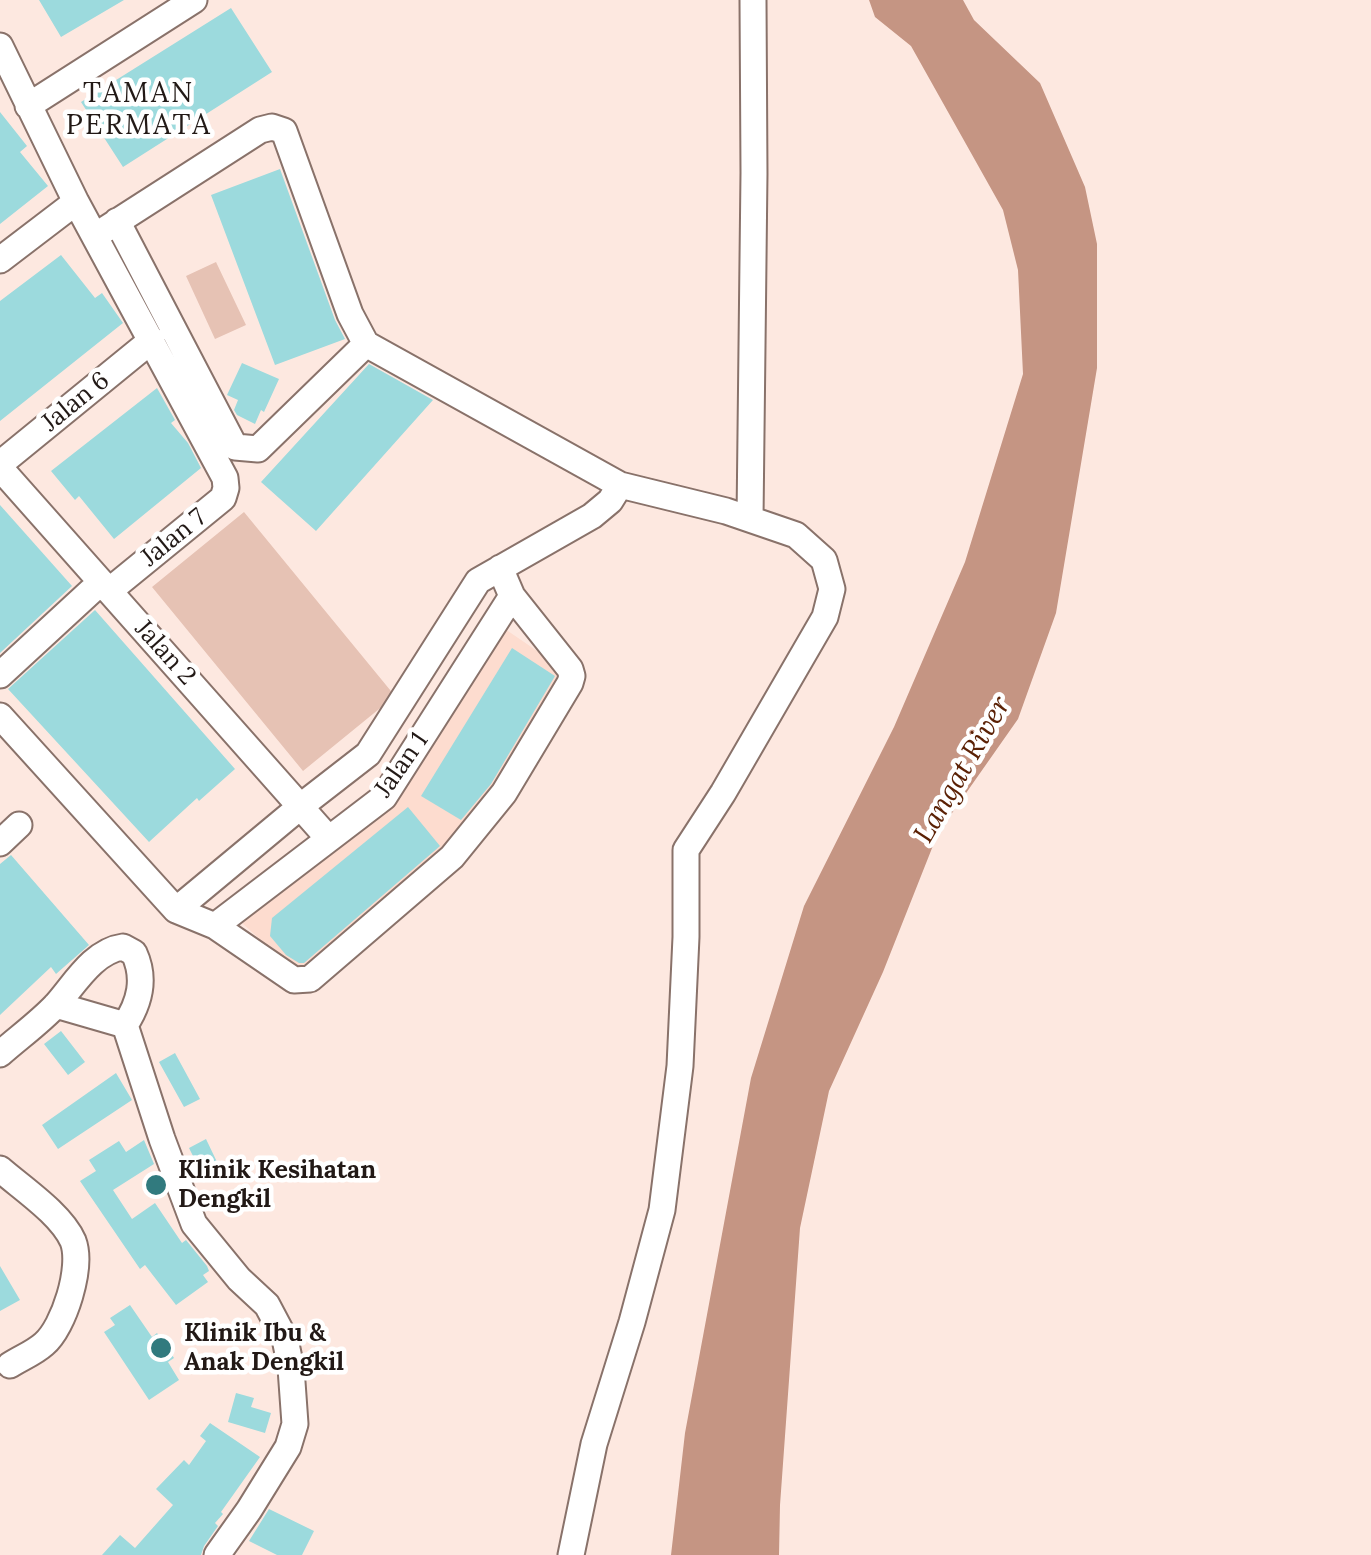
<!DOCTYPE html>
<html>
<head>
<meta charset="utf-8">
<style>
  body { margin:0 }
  canvas { display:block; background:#fde8e0 }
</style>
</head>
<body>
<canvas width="1371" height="1555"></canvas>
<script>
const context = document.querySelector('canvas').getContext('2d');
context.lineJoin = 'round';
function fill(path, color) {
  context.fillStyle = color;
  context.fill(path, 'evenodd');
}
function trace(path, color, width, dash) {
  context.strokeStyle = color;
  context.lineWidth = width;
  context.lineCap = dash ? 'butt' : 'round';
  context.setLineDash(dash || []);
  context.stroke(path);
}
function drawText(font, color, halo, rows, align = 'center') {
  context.font = font + ' Lora,serif';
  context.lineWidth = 9;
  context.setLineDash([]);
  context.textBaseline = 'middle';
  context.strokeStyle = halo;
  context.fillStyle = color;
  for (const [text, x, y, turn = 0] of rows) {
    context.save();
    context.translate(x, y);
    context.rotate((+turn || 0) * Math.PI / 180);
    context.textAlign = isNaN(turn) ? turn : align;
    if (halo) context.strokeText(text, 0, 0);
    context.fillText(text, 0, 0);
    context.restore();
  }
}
fill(new Path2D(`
  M 505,629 L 565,670 L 470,826 L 301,977 L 241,922 L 401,795 Z`), '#fddccf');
fill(new Path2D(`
  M 216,262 L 246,325 L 215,339 L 186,276 Z
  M 244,512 L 395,696 L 303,771 L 152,587 Z`), '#e6c2b4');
fill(new Path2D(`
  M 869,0 L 963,0 L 974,20 L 1040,83 L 1085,187 L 1097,244 L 1097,368 L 1056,613 L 1018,719 L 938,833 L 883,972 L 829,1091 L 800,1228 L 780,1505 L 779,1555 L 671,1555 L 685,1433 L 751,1078 L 804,906 L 894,727 L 965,562 L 1023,374 L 1018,270 L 1003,210 L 911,46 L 875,17 Z`), '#c59583');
fill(new Path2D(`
  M 39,0 L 124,0 L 61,37 Z
  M 231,8 L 272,72 L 123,167 L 81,102 Z
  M 0,112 L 27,146 L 20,152 L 48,186 L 0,224 Z
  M 280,169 L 335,320 L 345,339 L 275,365 L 211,195 Z
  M 61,255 L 95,298 L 102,293 L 123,323 L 0,421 L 0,301 Z
  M 242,363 L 279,379 L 264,412 L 261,410 L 255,424 L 237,415 L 234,410 L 238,400 L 227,395 Z
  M 369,364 L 433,400 L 316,531 L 261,482 Z
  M 157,388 L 175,420 L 171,423 L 188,443 L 201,468 L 114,539 L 79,496 L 75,500 L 51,471 Z
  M 0,505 L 72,586 L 0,653 Z
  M 95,610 L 235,769 L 199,801 L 197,798 L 149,842 L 8,689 Z
  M 512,648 L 555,676 L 491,784 L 461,820 L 421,796 Z
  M 408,807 L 440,846 L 304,963 L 299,963 L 286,955 L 270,936 L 272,918 Z
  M 11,855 L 89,945 L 56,974 L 51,967 L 0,1015 L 0,864 Z
  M 61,1031 L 85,1062 L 68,1075 L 44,1044 Z
  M 175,1053 L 200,1099 L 184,1107 L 159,1062 Z
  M 116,1073 L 132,1100 L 58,1149 L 42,1125 Z
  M 206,1139 L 217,1162 L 200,1170 L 189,1148 Z
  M 144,1140 L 154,1164 L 113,1190 L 132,1219 L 155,1203 L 182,1243 L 186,1240 L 207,1266 L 209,1271 L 203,1275 L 208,1282 L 176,1305 L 145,1265 L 140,1269 L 80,1181 L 96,1171 L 89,1160 L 119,1141 L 126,1152 Z
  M 0,1266 L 20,1300 L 0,1311 Z
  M 130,1305 L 152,1337 L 157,1333 L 174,1358 L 168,1362 L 179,1380 L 149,1400 L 104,1332 L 115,1325 L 110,1318 Z
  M 236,1393 L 254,1398 L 251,1407 L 271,1413 L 265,1433 L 228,1422 Z
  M 210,1423 L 260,1457 L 221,1512 L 223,1514 L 215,1523 L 218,1526 L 204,1546 L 201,1555 L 102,1555 L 120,1535 L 135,1548 L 173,1505 L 156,1489 L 184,1460 L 189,1465 L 206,1441 L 200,1436 Z
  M 269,1509 L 314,1531 L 302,1555 L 277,1555 L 249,1541 Z`), '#9cdadd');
const minor = new Path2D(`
  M 0,46 L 76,202 L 225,478 L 226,488 L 223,498 L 109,591
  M 28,106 L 194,0
  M 117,221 L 235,447 L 258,449 L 366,344
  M 95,236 L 260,130 L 272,127 L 284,131 L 350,314 L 366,344 L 620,485 L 726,511 L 796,535 L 824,560 L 832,589 L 825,617 L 723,793 L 686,850 L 686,937 L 680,1066 L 662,1210 L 632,1322 L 594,1444 L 571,1555
  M 0,260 L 76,202
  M 0,464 L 152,340
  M 0,468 L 329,839
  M 750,519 L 754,173 L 753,0
  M 0,675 L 101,582
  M 0,716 L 176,910 L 215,926 L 384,797 L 512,596 L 500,568
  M 0,843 L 19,825
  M 176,910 L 301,806 L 368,754 L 478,581 L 592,516 L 610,501 L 620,485
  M 215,926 L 294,980 L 310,979 L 452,857 L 504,793 L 570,683 L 572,676 L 570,669 L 512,596
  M 56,1005 L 125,1025 L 162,1139 L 194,1224 L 239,1279 L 267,1305 L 285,1339 L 291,1368 L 295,1424 L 288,1447 L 249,1510 L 217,1555
  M 0,1054 C 18,1038 39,1023 56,1005 C 74,985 93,951 123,947 L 134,953 C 146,979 140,1002 125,1025
  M 0,1169 C 23,1189 61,1214 73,1241 C 83,1267 64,1327 44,1344 C 34,1353 21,1358 10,1365`);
trace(minor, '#89726a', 29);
trace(minor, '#fff', 25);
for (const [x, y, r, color] of [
  [156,1185,12,"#317a7e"],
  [161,1348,12,"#317a7e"]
]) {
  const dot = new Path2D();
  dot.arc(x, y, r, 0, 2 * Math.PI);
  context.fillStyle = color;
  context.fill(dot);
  trace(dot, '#fff', 4);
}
drawText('25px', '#221916', '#fff', [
  ["Jalan 6",76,402,-39],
  ["Jalan 7",174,538,-39],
  ["Jalan 2",165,653,48],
  ["Jalan 1",402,765,-55]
]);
drawText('bold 25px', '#221916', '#fff', [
  ["Klinik Kesihatan",178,1171],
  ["Dengkil",178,1200],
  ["Klinik Ibu &",184,1334],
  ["Anak Dengkil",184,1363]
], 'left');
context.letterSpacing = '2.5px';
drawText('28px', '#221916', '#fff', [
  ["TAMAN",139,94],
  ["PERMATA",139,126]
]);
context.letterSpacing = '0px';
drawText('italic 28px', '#5b2105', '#fff', [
  ["Langat River",963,770,-60]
]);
</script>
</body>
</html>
